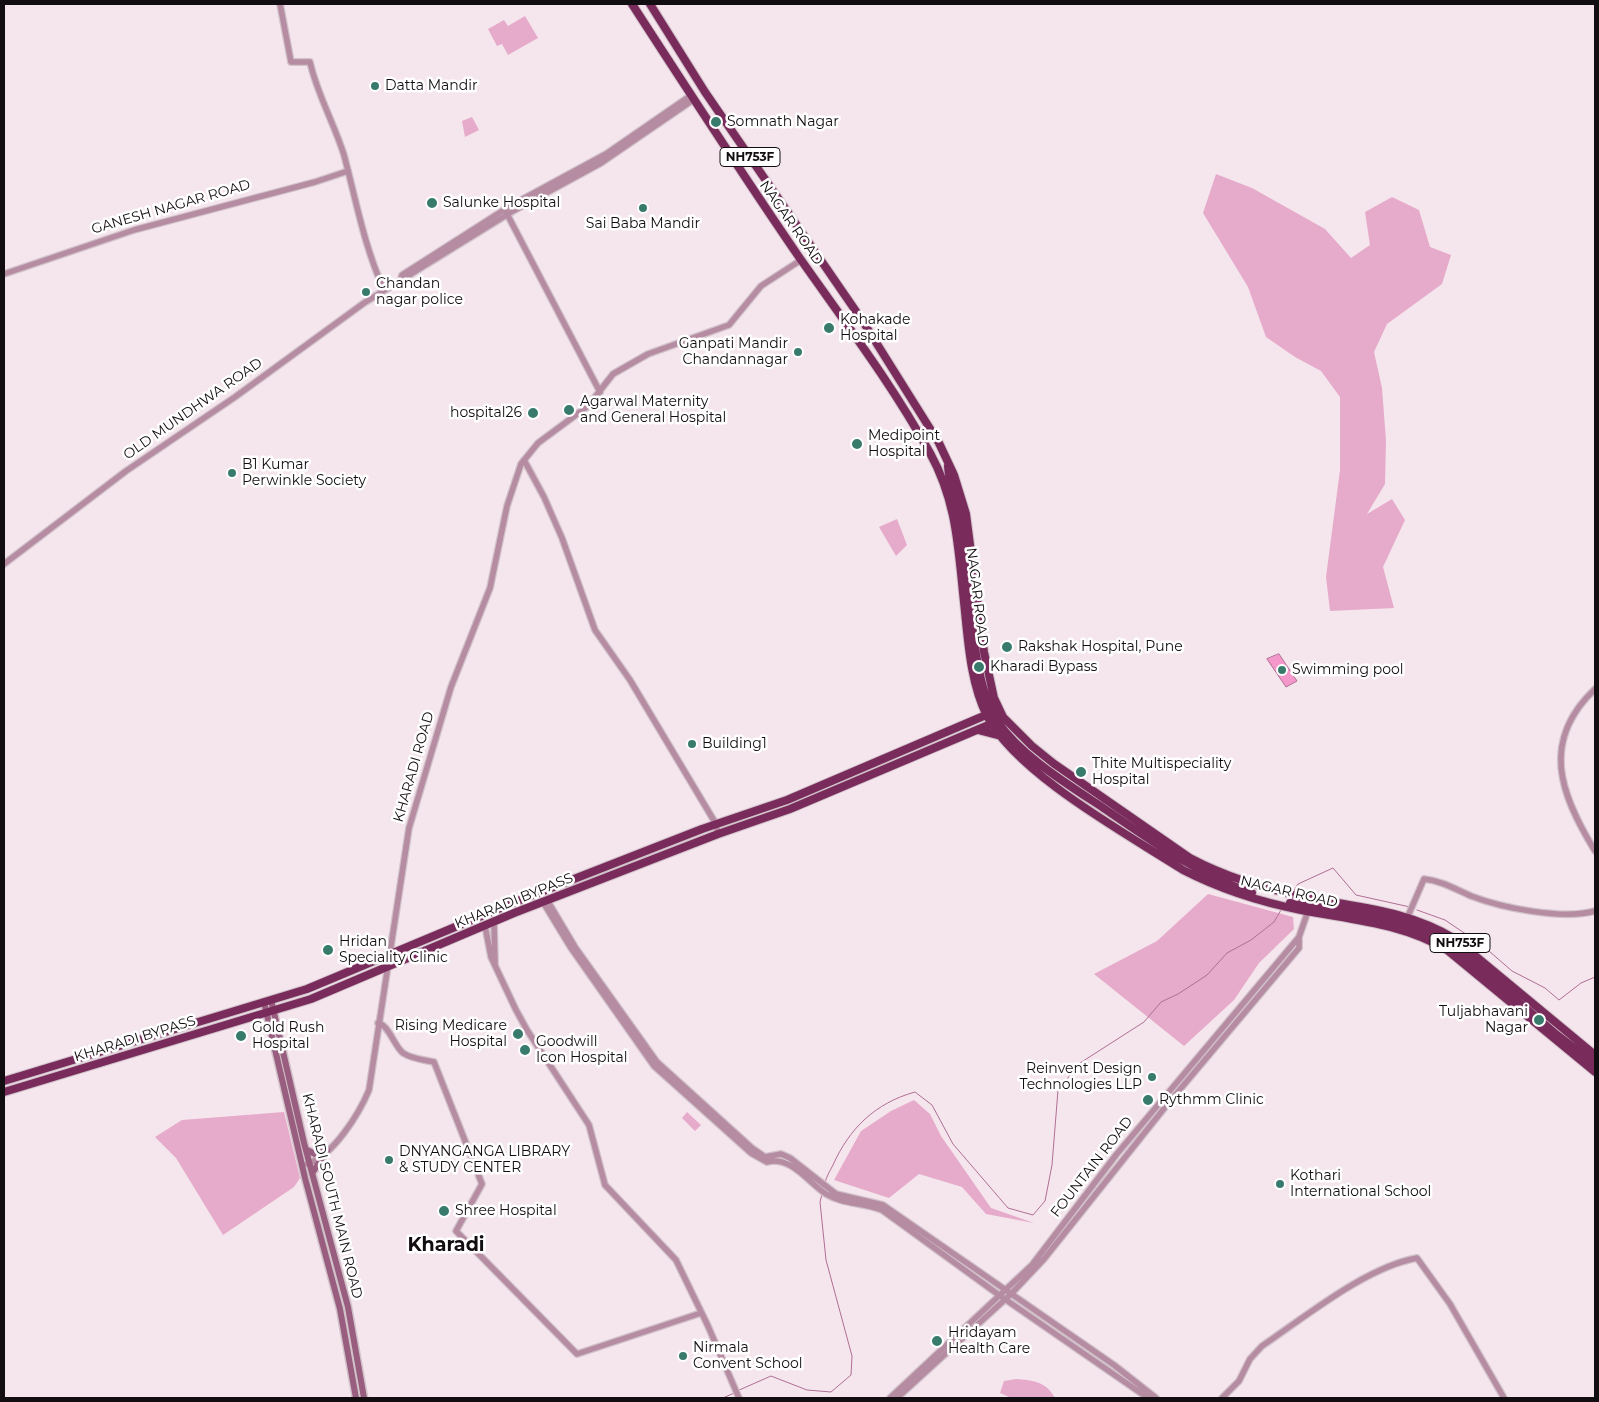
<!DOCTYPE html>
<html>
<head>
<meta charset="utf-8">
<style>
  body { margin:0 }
  #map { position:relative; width:1599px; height:1402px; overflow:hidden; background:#f5e5ed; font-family:Montserrat,sans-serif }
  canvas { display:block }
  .frame { position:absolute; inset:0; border:5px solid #120d10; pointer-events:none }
</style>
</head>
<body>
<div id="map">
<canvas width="1599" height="1402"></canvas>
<div class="frame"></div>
</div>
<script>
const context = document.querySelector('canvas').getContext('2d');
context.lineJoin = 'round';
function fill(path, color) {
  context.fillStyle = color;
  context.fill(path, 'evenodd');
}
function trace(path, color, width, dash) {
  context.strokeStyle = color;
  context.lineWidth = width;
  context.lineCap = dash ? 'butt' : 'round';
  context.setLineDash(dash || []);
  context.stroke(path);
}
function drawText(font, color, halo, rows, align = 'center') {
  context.font = font + ' Montserrat,sans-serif';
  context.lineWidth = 5;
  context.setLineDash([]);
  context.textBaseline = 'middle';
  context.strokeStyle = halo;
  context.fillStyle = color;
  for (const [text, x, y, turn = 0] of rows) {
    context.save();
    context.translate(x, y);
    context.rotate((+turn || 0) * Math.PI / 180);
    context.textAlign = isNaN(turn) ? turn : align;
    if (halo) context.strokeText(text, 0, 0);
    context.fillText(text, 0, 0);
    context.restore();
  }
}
fill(new Path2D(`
  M 525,16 L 538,38 L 508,55 L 502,44 L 497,46 L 488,29 L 504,20 L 508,26 Z
  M 472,117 L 479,130 L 465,137 L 462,121 Z
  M 1216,174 L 1252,188 L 1325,229 L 1351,258 L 1370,245 L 1365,212 L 1392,197 L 1419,210 L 1430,247 L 1451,255 L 1442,284 L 1387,324 L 1374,352 L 1382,388 L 1386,441 L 1385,484 L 1367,514 L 1392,499 L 1405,520 L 1383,567 L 1394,608 L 1330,611 L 1326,577 L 1340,470 L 1340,397 L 1321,371 L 1295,357 L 1266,337 L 1248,287 L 1203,213 Z
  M 897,519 L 907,545 L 896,556 L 879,527 Z
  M 1208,894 L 1293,917 L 1294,929 L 1259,963 L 1234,1000 L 1184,1046 L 1094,974 L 1157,941 Z
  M 914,1100 L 930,1114 L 941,1136 L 991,1208 L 1034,1223 L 986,1214 L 962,1187 L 919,1174 L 889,1198 L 834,1180 L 861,1131 L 891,1111 Z
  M 284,1112 L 300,1178 L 294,1187 L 223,1235 L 176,1158 L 155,1137 L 182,1120 Z
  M 687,1112 L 701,1125 L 695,1131 L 682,1118 Z
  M 1016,1379 C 1033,1380 1047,1382 1055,1398 L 1011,1398 L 1000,1393 L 1004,1381 Z`), '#e6abcb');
const water = new Path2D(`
  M 1279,654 L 1297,681 L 1286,687 L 1267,659 Z`);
fill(water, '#f497cb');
trace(water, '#b06e93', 1);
trace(new Path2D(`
  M 1293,892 L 1298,884 L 1333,868 L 1356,895 L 1410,907
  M 1417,910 L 1445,920 L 1482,945 L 1512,971 L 1545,988 L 1559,1000 L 1581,983 L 1595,977
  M 825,1183 C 826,1177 830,1171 833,1165 C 849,1129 875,1103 915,1092 L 932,1105 L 953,1144 L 1008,1208 L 1033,1215 L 1045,1201 L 1052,1165 L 1058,1090 L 1080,1063 L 1144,1022 L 1161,1002 L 1178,994 L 1207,975 L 1227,953 L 1251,940 L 1274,922 L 1281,910
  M 737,1391 L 771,1376 L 807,1390 L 831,1392 L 851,1375 L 852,1356 L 826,1260 L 820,1202 L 822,1194
  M 723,1398 L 734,1393`), '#b06e93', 1);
const tertiary = new Path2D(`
  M 280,4 L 291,62 L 310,62 C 317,94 334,123 344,155 C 356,200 364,246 384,290
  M 506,212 L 600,392
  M 4,274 L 134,230 L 315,182 L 348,171
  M 401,279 L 402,275 L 510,206 L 606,154 L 690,96
  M 524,460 L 544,497 L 562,538 L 595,630 L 630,680 L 716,824 L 718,834
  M 4,564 L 126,471 L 235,397 L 364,303 L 513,211 L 601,163 L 693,100
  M 1595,689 C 1540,741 1560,794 1595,851
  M 547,900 L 575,947 L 657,1062 L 752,1148 L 765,1157 L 781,1154 L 790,1158 L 836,1194 L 883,1205 L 1114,1365 L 1156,1398
  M 543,902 L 571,948 L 654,1066 L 751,1153 L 767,1162 C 790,1155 808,1182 826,1194 C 844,1205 863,1202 882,1210 L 999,1295 L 1148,1398
  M 1408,916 L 1424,879 C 1442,881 1455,889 1471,896 C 1502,908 1563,920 1595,911
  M 494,922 L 495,964
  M 485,926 L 491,957 L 516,1010 L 527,1030 L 589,1125 L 605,1185 L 676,1260 L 708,1326 L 739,1398
  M 378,1023 C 389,1025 394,1046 403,1053 C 412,1059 425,1060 434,1062 L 482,1184 L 456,1231 L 577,1354 L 701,1313
  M 307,1164 C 333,1156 359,1114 369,1090 L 409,828 L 451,687 L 490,588 L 507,506 L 521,464 L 538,443 L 588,406 L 613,374 L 648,354 L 729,325 L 761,286 L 801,260
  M 890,1398 L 1032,1265 L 1116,1155 L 1299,937 L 1308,911
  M 897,1398 L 1011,1294 L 1044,1259 L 1166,1106 L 1299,948 L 1299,937
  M 1222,1398 L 1239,1381 L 1250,1359 L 1262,1346 C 1305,1317 1366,1267 1417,1258 L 1450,1304 L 1504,1398`);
const secondary = new Path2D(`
  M 271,1000 L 304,1143 L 348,1307 L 364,1398
  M 264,1002 L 305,1178 L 340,1309 L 356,1398
  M 307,1150 L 315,1154 L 326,1151
  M 313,1172 L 327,1150`);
const trunk = new Path2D(`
  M 632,4 C 687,89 742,174 799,257 C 844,321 892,384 930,453 C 957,502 958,547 964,602 C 968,639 970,682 987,716 C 1017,774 1127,834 1183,870 C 1220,889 1260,902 1301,910 C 1352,920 1402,923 1447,950 L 1595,1072
  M 650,4 L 705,92 L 862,320 L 939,443 L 954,475 L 966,514 L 984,652 L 994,698 L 1003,717 L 1032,746 L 1053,763 L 1190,858 C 1226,877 1265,889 1305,897 C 1359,908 1407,910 1455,939 L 1595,1055
  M 948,466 C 949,487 959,507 962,528 C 969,578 971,682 997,721 C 1021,756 1067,784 1102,807 C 1150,840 1197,874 1252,893
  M 978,730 L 1001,736
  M 1290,903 C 1345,913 1401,915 1451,944 L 1557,1035 L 1595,1064
  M 4,1081 L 307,989 L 510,904 L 702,829 L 787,800 L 993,712
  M 4,1092 L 311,999 L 514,913 L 718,834 L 790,809 L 998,721`);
trace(tertiary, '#d1c2ca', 8);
trace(secondary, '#d1c2ca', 9);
trace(trunk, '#d1c2ca', 10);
trace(tertiary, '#b68ca2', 5.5);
trace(secondary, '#995e7f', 6);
trace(trunk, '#792c5c', 8);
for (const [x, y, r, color] of [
  [375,86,5,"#387b6d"],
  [716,122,6,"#387b6d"],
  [432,203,6,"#387b6d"],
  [643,208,5,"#387b6d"],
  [366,292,5,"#387b6d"],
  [829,328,6,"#387b6d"],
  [798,352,5,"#387b6d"],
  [569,410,6,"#387b6d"],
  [533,413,6,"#387b6d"],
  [857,444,6,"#387b6d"],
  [232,473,5,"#387b6d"],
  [1007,647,6,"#387b6d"],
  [979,667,6,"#387b6d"],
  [1282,670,5,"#387b6d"],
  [692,744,5,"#387b6d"],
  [1081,772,6,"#387b6d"],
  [328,950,6,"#387b6d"],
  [1539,1020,6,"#387b6d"],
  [518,1034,6,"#387b6d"],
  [241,1036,6,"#387b6d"],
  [525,1050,6,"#387b6d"],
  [1152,1077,5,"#387b6d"],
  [1148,1100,6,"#387b6d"],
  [389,1160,5,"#387b6d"],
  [1280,1184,5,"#387b6d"],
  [444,1211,6,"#387b6d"],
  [937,1341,6,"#387b6d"],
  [683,1356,5,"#387b6d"]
]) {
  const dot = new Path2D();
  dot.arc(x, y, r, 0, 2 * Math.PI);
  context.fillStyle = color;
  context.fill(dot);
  trace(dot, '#fff', 2);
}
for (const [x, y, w] of [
  [750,157,60],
  [1460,943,60]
]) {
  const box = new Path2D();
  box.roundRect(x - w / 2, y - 9.5, w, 19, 4);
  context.fillStyle = '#fff';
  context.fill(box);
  trace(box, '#120d10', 1);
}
drawText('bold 12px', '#120d10', null, [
  ["NH753F",750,157],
  ["NH753F",1460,943]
]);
drawText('14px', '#120d10', '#fff', [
  ["Datta Mandir",385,86],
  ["Somnath Nagar",727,122],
  ["Salunke Hospital",443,203],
  ["Sai Baba Mandir",643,224,"center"],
  ["Chandan",376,284],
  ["nagar police",376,300],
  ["Kohakade",840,320],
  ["Hospital",840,336],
  ["Ganpati Mandir",788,344,"right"],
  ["Chandannagar",788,360,"right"],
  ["Agarwal Maternity",580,402],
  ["and General Hospital",580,418],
  ["hospital26",522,413,"right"],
  ["Medipoint",868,436],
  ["Hospital",868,452],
  ["B1 Kumar",242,465],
  ["Perwinkle Society",242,481],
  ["Rakshak Hospital, Pune",1018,647],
  ["Kharadi Bypass",990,667],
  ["Swimming pool",1292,670],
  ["Building1",702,744],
  ["Thite Multispeciality",1092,764],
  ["Hospital",1092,780],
  ["Hridan",339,942],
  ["Speciality Clinic",339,958],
  ["Tuljabhavani",1528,1012,"right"],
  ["Nagar",1528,1028,"right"],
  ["Rising Medicare",507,1026,"right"],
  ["Hospital",507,1042,"right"],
  ["Gold Rush",252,1028],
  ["Hospital",252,1044],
  ["Goodwill",536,1042],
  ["Icon Hospital",536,1058],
  ["Reinvent Design",1142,1069,"right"],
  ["Technologies LLP",1142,1085,"right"],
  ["Rythmm Clinic",1159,1100],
  ["DNYANGANGA LIBRARY",399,1152],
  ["& STUDY CENTER",399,1168],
  ["Kothari",1290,1176],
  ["International School",1290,1192],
  ["Shree Hospital",455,1211],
  ["Hridayam",948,1333],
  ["Health Care",948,1349],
  ["Nirmala",693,1348],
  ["Convent School",693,1364]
], 'left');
drawText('14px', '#120d10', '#fff', [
  ["GANESH NAGAR ROAD",171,207,-16],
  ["NAGAR ROAD",791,223,55],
  ["OLD MUNDHWA ROAD",193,409,-35],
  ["NAGAR ROAD",977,597,83],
  ["KHARADI ROAD",414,767,-74],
  ["NAGAR ROAD",1289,892,13],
  ["KHARADI BYPASS",514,901,-22],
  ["KHARADI BYPASS",135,1039,-17],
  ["FOUNTAIN ROAD",1092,1167,-52],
  ["KHARADI SOUTH MAIN ROAD",332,1196,76]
]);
drawText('bold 19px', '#120d10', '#fff', [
  ["Kharadi",446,1245]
]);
</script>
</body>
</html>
